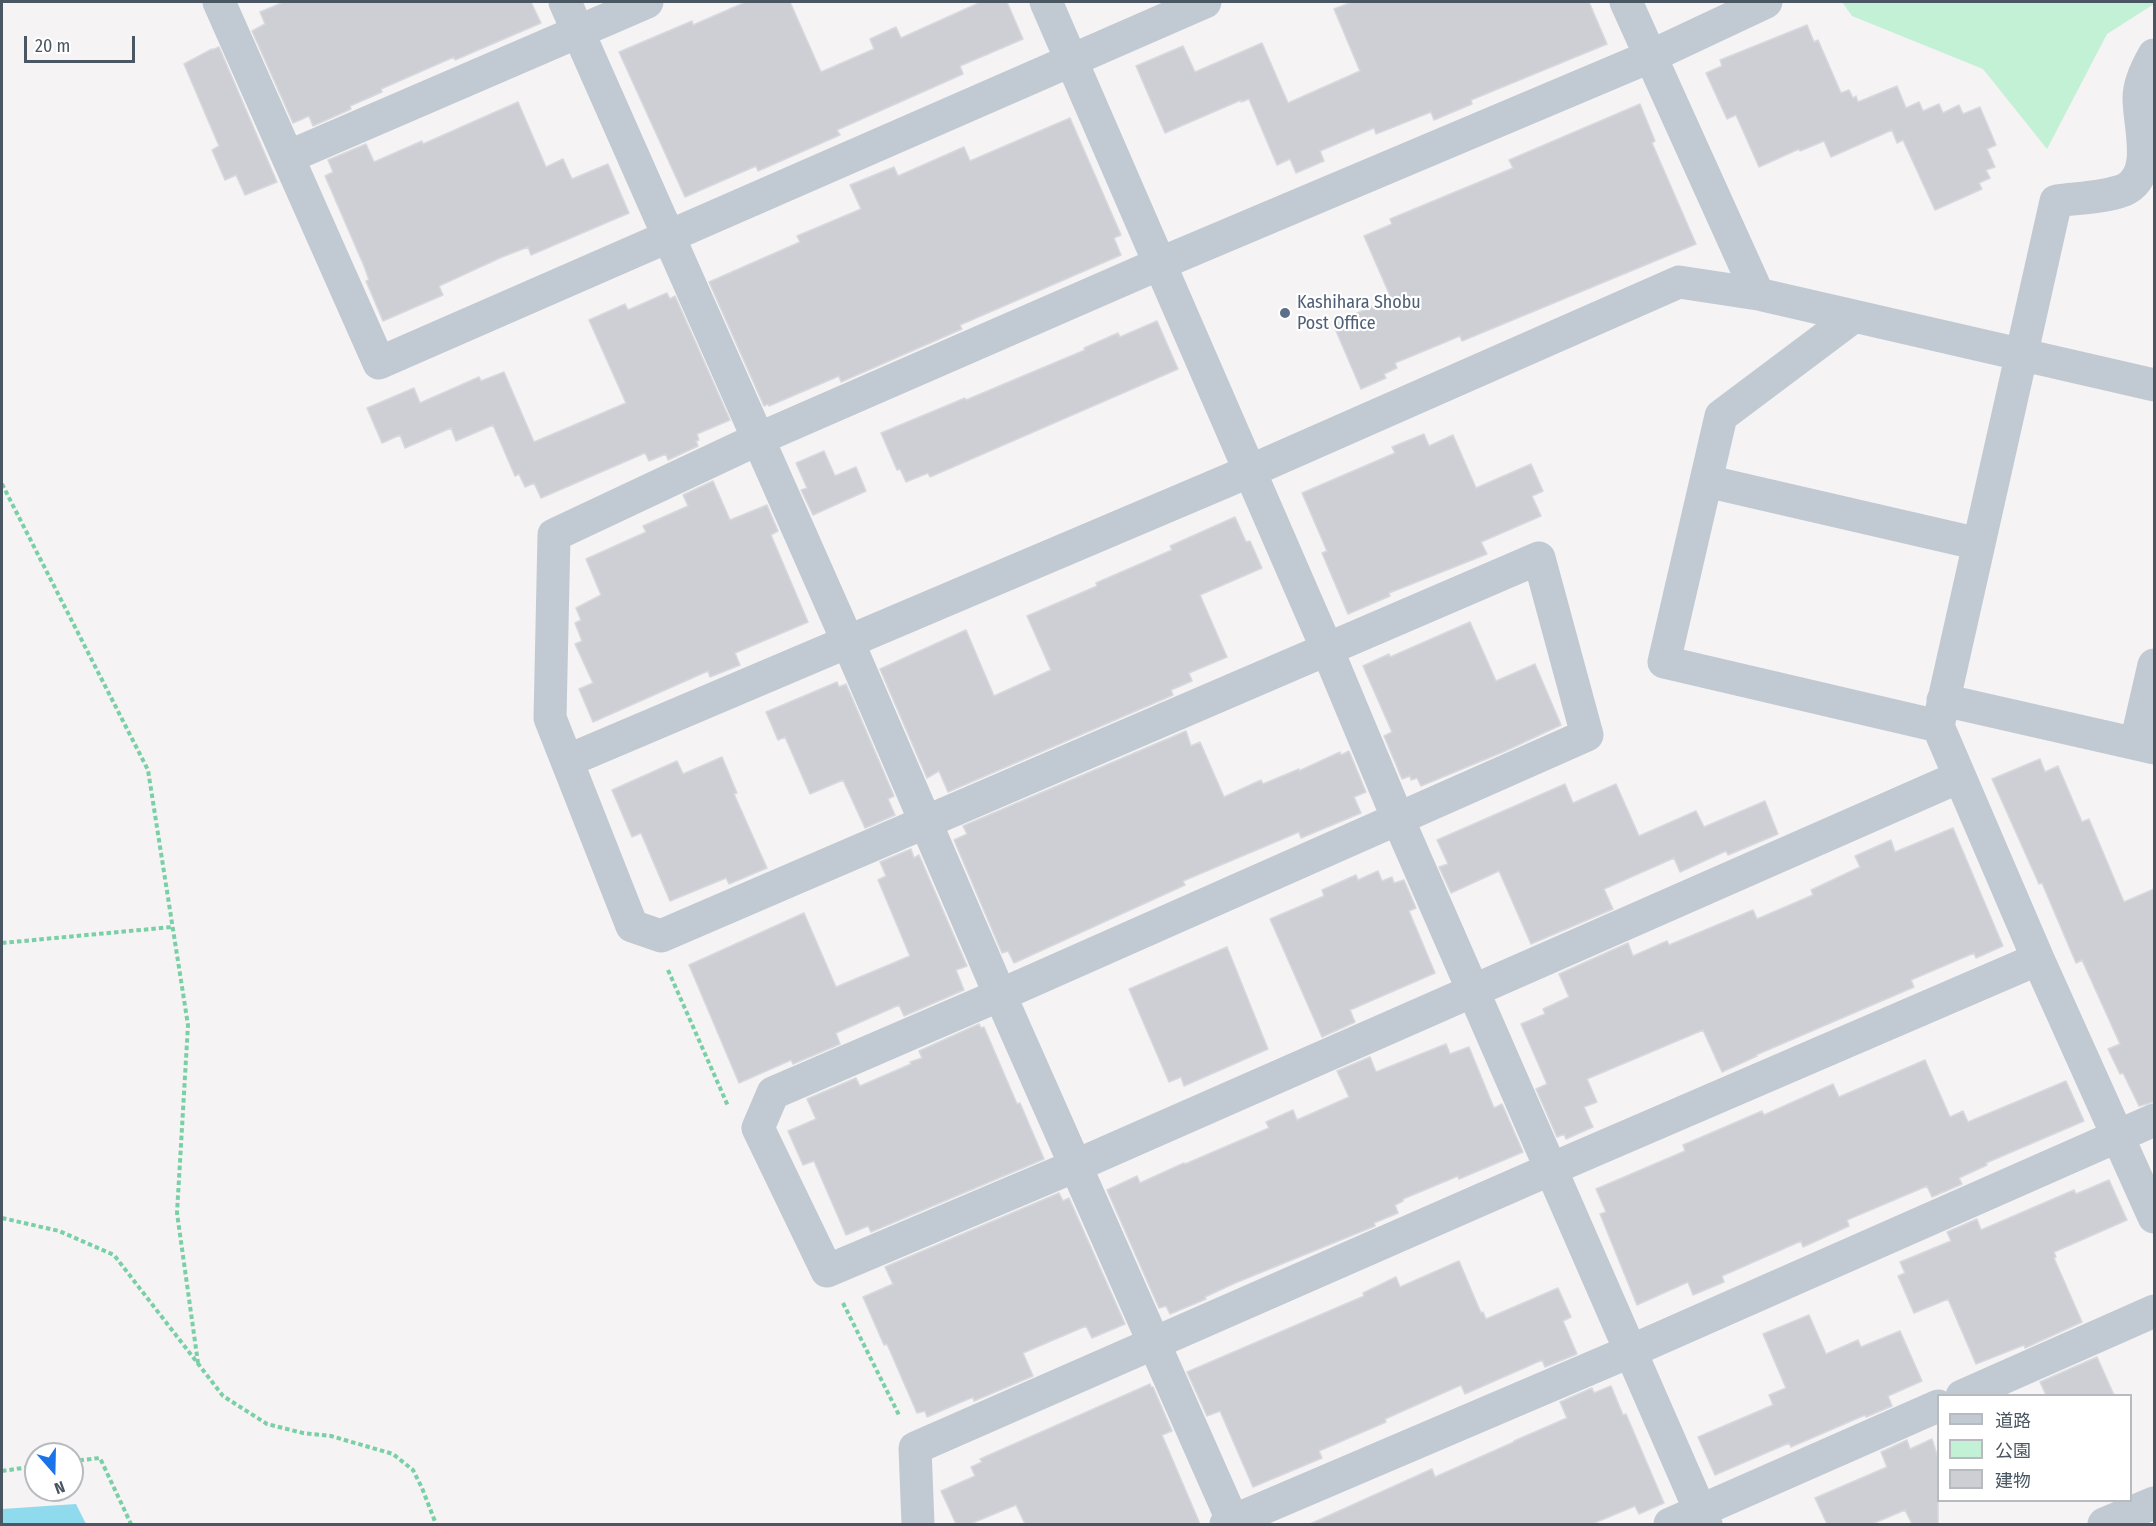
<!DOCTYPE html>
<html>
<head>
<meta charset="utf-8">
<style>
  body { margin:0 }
  #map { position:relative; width:2156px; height:1526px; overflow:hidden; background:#f5f3f3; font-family:"Fira Sans Condensed","Noto Sans JP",sans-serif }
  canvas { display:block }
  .frame { position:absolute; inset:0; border:3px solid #4a5661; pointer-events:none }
  .legend { position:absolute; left:1937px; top:1394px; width:195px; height:108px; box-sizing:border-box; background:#fff; border:2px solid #b7bbc0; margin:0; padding:8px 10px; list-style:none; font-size:18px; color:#4a5661 }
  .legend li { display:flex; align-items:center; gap:12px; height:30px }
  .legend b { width:30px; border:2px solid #b7bbc0 }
  .north { position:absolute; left:24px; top:1442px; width:60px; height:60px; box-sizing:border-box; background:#fff; border:2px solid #b7bbc0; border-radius:50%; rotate:160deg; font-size:16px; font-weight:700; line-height:24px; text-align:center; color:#4a5661 }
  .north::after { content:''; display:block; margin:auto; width:21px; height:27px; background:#1a73e8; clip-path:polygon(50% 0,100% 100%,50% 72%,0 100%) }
  .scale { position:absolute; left:24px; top:36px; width:111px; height:27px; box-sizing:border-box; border:3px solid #4a5661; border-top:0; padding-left:8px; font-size:18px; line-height:21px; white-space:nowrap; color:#4a5661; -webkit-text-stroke:4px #fff; paint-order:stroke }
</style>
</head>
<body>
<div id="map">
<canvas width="2156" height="1526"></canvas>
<div class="frame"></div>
<ul class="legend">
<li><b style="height:8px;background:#c1cad2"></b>道路</li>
<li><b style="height:16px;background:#c3f1d5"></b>公園</li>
<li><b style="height:16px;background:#cdcfd5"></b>建物</li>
</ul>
<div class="north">N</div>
<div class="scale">20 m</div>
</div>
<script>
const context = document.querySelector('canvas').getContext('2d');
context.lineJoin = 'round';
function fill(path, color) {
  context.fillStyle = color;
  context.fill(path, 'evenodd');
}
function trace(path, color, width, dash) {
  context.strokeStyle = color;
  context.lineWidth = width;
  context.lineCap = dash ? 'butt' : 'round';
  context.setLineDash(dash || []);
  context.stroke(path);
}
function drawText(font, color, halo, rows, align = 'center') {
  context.font = font + ' "Fira Sans Condensed",sans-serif';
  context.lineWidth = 4.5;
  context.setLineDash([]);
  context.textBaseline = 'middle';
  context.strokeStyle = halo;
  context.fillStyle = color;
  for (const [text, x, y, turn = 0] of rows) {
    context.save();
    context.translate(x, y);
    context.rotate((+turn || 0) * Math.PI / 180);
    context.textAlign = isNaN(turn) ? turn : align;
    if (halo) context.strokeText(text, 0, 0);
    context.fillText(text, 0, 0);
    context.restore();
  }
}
fill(new Path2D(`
  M 1842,2 L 2154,2 L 2154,4 L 2107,34 L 2047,149 L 1983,69 L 1852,16 Z`), '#c3f1d5');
fill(new Path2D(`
  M 76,1504 L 86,1524 L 2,1524 L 2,1509 Z`), '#90daee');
const building = new Path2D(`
  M 284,2 L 531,2 L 541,23 L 455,60 L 454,57 L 381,89 L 382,92 L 350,106 L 351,109 L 313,126 L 309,116 L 293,123 L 252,31 L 265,24 L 260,12 Z
  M 746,2 L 790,2 L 821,72 L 874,49 L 870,39 L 896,27 L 901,38 L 981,2 L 1007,2 L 1023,39 L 960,66 L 963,74 L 837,130 L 840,135 L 758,171 L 756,166 L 685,197 L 619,52 L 692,21 L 693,25 Z
  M 1352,2 L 1589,2 L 1607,44 L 1471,100 L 1472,104 L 1434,120 L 1431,112 L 1376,134 L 1374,128 L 1320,151 L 1324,161 L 1296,173 L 1290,159 L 1277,165 L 1249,99 L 1241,102 L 1241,100 L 1165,133 L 1136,66 L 1183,46 L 1195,72 L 1262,43 L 1288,103 L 1360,71 L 1334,9 Z
  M 1807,25 L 1814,42 L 1818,40 L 1841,93 L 1849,90 L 1853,98 L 1856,96 L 1858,102 L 1897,86 L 1906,108 L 1919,102 L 1923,111 L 1939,104 L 1943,113 L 1959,105 L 1963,114 L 1980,107 L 1996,145 L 1987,149 L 1995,167 L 1986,170 L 1990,178 L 1979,183 L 1982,189 L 1935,210 L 1903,140 L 1897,143 L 1892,130 L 1831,157 L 1824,141 L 1800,151 L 1799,149 L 1759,167 L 1736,115 L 1727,119 L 1706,73 L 1722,66 L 1720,60 Z
  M 219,47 L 277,182 L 245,195 L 236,175 L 225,180 L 212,150 L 219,146 L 184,64 L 212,49 L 212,50 Z
  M 518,102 L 546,167 L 563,159 L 572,179 L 608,164 L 629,213 L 531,255 L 528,247 L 502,257 L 439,286 L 443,295 L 383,321 L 366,281 L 369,280 L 364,266 L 325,176 L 333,172 L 328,160 L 366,144 L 374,162 L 422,141 L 423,144 Z
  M 1640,104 L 1655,141 L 1652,143 L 1696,244 L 1462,341 L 1460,336 L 1395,363 L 1397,368 L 1384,374 L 1386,378 L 1361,389 L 1333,324 L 1391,298 L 1364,236 L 1392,224 L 1390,219 L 1513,168 L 1509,160 Z
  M 1070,118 L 1121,235 L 1114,238 L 1121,255 L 960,325 L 962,329 L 841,382 L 839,376 L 769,406 L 768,404 L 764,406 L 709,282 L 800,242 L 797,236 L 861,209 L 850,185 L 894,167 L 898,176 L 964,147 L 970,161 Z
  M 667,293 L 670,299 L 675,296 L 730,420 L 697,434 L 699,440 L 696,441 L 698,446 L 668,460 L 666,454 L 649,461 L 645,453 L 541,498 L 534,483 L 525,487 L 519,474 L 515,476 L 493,425 L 456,441 L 451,428 L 405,448 L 400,435 L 382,443 L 367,408 L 414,388 L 420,403 L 479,377 L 481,381 L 504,372 L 534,442 L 626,403 L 589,320 L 625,304 L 628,310 Z
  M 1157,321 L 1178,369 L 930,477 L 928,473 L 906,482 L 900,469 L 897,470 L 881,433 L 965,398 L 966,400 L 1085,350 L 1084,348 L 1118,333 L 1120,337 Z
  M 1424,434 L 1429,446 L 1453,435 L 1476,488 L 1531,464 L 1543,491 L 1532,496 L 1541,516 L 1481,542 L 1487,554 L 1389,593 L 1390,596 L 1348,614 L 1322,553 L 1327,551 L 1302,493 L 1395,453 L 1392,447 Z
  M 824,451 L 835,476 L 856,467 L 866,491 L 813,515 L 801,490 L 807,488 L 796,463 Z
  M 713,481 L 730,520 L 767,505 L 778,531 L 771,535 L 808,622 L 735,653 L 740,665 L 710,677 L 708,671 L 593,722 L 579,689 L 593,683 L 575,644 L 582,641 L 575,623 L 581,620 L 576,608 L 601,595 L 586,559 L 646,532 L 643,526 L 688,506 L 683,495 Z
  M 1235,517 L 1246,542 L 1250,541 L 1262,568 L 1200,595 L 1227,657 L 1189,673 L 1192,681 L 1171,690 L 1173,695 L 948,792 L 939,771 L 927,778 L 880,669 L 966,630 L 994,696 L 1051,670 L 1027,616 L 1097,586 L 1096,583 L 1172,550 L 1170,546 Z
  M 1470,622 L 1496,681 L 1535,664 L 1561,725 L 1503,752 L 1421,786 L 1417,778 L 1411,780 L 1410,776 L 1402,779 L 1384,736 L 1392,732 L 1363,666 L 1389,654 L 1390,657 Z
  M 837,682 L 839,687 L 846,684 L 894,796 L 888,799 L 895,815 L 865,828 L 843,780 L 810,794 L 785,737 L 778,740 L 766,712 Z
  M 1186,731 L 1191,746 L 1200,742 L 1224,797 L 1261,780 L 1263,784 L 1299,769 L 1299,771 L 1340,752 L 1341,755 L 1349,751 L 1366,792 L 1354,797 L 1361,813 L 1301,838 L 1299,832 L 1183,881 L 1185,885 L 1014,963 L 1008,951 L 1002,953 L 954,840 L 967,834 L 963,826 Z
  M 722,757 L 737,793 L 734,794 L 767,868 L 729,884 L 726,878 L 670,901 L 641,833 L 632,837 L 612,790 L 677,761 L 683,774 Z
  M 2040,759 L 2045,772 L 2058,766 L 2082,822 L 2089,819 L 2124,902 L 2154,889 L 2154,1102 L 2139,1106 L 2123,1073 L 2120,1074 L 2108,1049 L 2120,1044 L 2082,960 L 2076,963 L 2042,883 L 2039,884 L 1992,779 Z
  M 1565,784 L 1573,803 L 1616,784 L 1639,836 L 1696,811 L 1704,827 L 1765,801 L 1778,834 L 1728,855 L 1726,851 L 1680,872 L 1674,858 L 1604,889 L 1613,909 L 1531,944 L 1499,871 L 1451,893 L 1439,867 L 1448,864 L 1437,840 Z
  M 1953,828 L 2003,946 L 1976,958 L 1974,953 L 1911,980 L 1914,987 L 1756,1055 L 1757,1056 L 1722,1072 L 1703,1030 L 1587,1079 L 1597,1102 L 1584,1107 L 1593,1127 L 1566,1139 L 1564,1134 L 1557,1137 L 1536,1089 L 1547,1084 L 1521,1024 L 1545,1014 L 1543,1009 L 1569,997 L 1559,974 L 1628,943 L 1633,956 L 1667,941 L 1669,945 L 1753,910 L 1757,919 L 1813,895 L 1811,890 L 1860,867 L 1855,856 L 1891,840 L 1895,852 Z
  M 911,849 L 914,858 L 919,855 L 967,966 L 956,970 L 964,990 L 904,1016 L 899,1005 L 836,1033 L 840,1044 L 793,1064 L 791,1060 L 739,1083 L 689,965 L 804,913 L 836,987 L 910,956 L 878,880 L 886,876 L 880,862 Z
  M 1378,871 L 1382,881 L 1392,877 L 1394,883 L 1404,880 L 1416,908 L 1409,911 L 1435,973 L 1350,1010 L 1355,1022 L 1322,1037 L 1270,919 L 1324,896 L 1322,890 L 1356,875 L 1358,880 Z
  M 1227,947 L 1268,1049 L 1184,1086 L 1181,1077 L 1169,1082 L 1129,989 Z
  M 979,1024 L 981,1028 L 984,1027 L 1017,1104 L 1020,1103 L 1044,1159 L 871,1232 L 868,1226 L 846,1235 L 814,1161 L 803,1165 L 788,1131 L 816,1119 L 807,1099 L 856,1078 L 860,1086 L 911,1064 L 910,1062 L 922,1058 L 919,1051 Z
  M 1446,1044 L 1450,1054 L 1469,1047 L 1494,1108 L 1502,1104 L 1523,1152 L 1459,1179 L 1458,1176 L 1403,1199 L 1403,1201 L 1395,1205 L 1398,1213 L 1374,1223 L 1375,1226 L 1235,1283 L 1205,1297 L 1206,1299 L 1170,1314 L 1166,1306 L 1159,1308 L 1107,1190 L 1137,1176 L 1140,1183 L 1184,1163 L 1185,1164 L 1269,1128 L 1266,1122 L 1293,1110 L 1297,1120 L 1349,1097 L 1337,1071 L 1370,1057 L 1376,1072 Z
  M 1925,1060 L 1950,1117 L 1963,1111 L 1968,1122 L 2066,1081 L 2084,1121 L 1986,1163 L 1987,1165 L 1959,1178 L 1962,1184 L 1932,1197 L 1927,1186 L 1847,1220 L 1849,1226 L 1803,1247 L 1801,1241 L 1722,1276 L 1724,1282 L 1693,1295 L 1688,1282 L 1637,1305 L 1600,1214 L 1606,1212 L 1596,1189 L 1685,1151 L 1683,1145 L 1762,1111 L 1764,1115 L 1833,1084 L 1839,1097 Z
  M 2109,1180 L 2127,1220 L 2054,1252 L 2056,1257 L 2054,1258 L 2082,1322 L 2025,1348 L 2024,1345 L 1976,1364 L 1948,1299 L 1914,1313 L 1898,1276 L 1905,1273 L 1900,1262 L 1951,1241 L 1947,1232 L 1977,1219 L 1981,1230 L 2074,1190 L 2076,1194 Z
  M 1059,1193 L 1063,1201 L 1069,1198 L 1125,1324 L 1092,1338 L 1086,1326 L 1023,1353 L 1033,1376 L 974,1401 L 973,1397 L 927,1417 L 925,1411 L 917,1413 L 887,1344 L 884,1345 L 863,1297 L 893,1284 L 885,1267 Z
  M 1459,1261 L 1481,1313 L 1483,1312 L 1486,1319 L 1558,1288 L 1571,1317 L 1563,1321 L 1577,1354 L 1545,1367 L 1542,1360 L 1465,1394 L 1461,1385 L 1385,1419 L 1386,1422 L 1319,1451 L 1322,1458 L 1253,1487 L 1220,1411 L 1207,1416 L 1187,1372 L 1364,1296 L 1363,1293 L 1396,1277 L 1400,1287 Z
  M 1809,1315 L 1826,1354 L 1858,1340 L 1861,1347 L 1900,1331 L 1922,1381 L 1888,1396 L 1892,1406 L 1866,1417 L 1865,1415 L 1791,1447 L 1789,1443 L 1715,1475 L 1698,1437 L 1773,1405 L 1769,1395 L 1786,1388 L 1763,1334 Z
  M 2097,1357 L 2114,1395 L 2046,1395 L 2040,1382 Z
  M 1150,1384 L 1151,1387 L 1153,1387 L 1172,1431 L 1162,1435 L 1200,1524 L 1025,1524 L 1016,1505 L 970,1524 L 956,1524 L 941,1491 L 975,1476 L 971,1467 L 982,1462 L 980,1459 Z
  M 1611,1386 L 1623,1415 L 1626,1414 L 1664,1503 L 1639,1514 L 1635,1506 L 1592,1524 L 1310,1524 L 1432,1469 L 1435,1477 L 1514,1442 L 1514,1441 L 1567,1418 L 1560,1402 L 1592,1388 L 1594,1393 Z
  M 1932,1439 L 1938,1458 L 1938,1524 L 1912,1524 L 1905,1510 L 1872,1524 L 1827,1524 L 1815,1498 L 1887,1467 L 1881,1452 L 1907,1440 L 1910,1449 Z`);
fill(building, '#cdcfd5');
trace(building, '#d7d9de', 1.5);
trace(new Path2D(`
  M 2,484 L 148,770 L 188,1025 L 177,1213 L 198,1363
  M 2,943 L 172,927
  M 668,970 L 728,1106
  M 2,1218 L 59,1231 L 114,1255 L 223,1396 L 267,1424 L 303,1433 L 331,1436 L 393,1454 L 413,1470 L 422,1488 L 436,1524
  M 843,1303 L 900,1417
  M 72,1461 L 100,1458 L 131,1524
  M 2,1471 L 36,1466`), '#7ad0a6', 4, [4.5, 3]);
trace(new Path2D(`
  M 219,2 L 379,363 L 1205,2
  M 565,2 L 848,642 L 1000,995 L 1234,1524
  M 1046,2 L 1327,649 L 1398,819 L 1706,1524
  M 1626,2 L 1758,294
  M 1766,2 L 1649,57 L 1159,264 L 758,439 L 554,535 L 550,718 L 632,926 L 661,936 L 1539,558 L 1587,735 L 1000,995 L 773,1093 L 758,1128 L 827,1271 L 1075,1166 L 1959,777
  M 2154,55 C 2147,67 2139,84 2139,98 C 2139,127 2156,175 2124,190 C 2103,198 2078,198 2056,201 L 1938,726 L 2038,959 L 2154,1217
  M 288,157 L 647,2
  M 1853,317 L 1721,416 L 1664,662 L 1938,726
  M 1706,481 L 1979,544
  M 1943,700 L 2154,748
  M 2136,743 L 2154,665
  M 567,761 L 1250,471 L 1679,282 L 1758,294 L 2154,385
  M 1962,1396 L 2154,1311
  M 918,1524 L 915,1448 L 1551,1169 L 2038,959
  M 1226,1524 L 1631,1351 L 2154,1120
  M 1670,1524 L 1938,1406
  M 2104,1524 L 2154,1503`), '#c1cad2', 33);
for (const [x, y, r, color] of [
  [1285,313,6,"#5c6f8a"]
]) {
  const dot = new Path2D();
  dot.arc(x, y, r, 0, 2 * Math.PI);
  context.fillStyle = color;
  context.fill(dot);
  trace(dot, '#fff', 2);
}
drawText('18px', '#4e5e75', '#fff', [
  ["Kashihara Shobu",1297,303],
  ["Post Office",1297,324]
], 'left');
</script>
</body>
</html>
